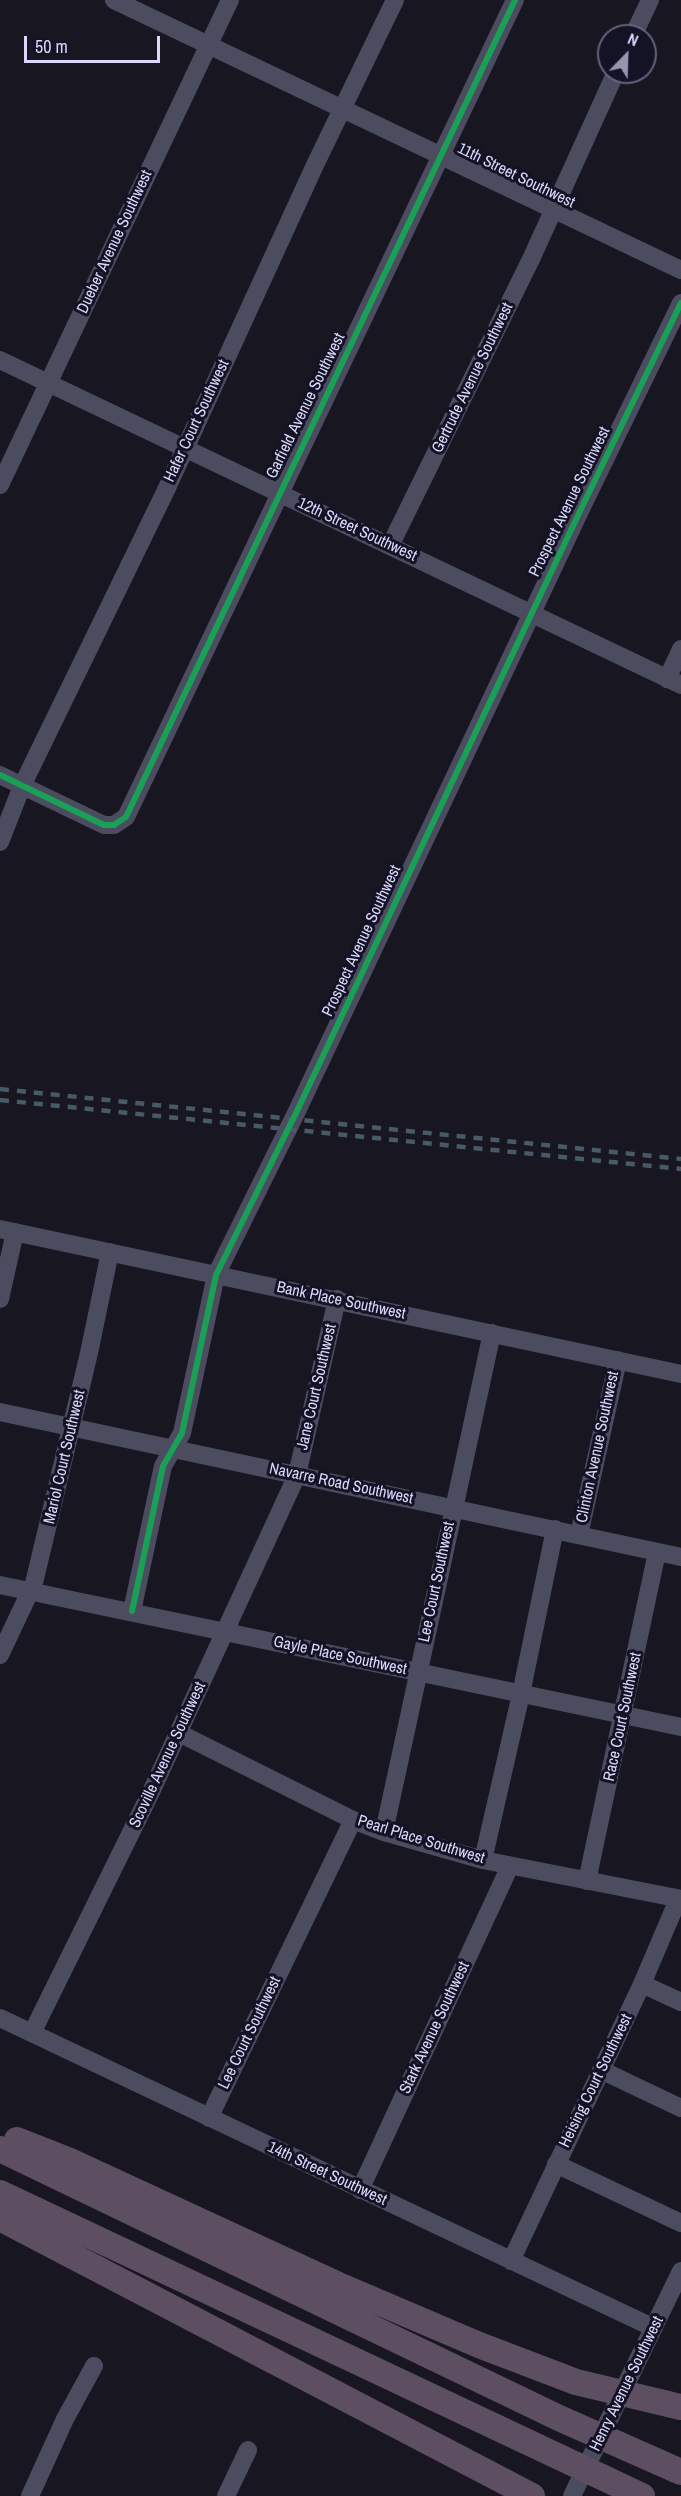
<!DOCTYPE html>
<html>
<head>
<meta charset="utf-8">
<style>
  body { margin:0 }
  #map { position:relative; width:681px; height:2496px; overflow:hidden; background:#181621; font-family:"Archivo Narrow",sans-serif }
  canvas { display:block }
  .north { position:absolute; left:597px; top:24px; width:60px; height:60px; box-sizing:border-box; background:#141225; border:2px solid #64627b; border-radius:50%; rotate:23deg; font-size:16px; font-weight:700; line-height:24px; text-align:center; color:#dbd9fb }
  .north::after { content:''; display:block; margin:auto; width:21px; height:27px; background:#9795af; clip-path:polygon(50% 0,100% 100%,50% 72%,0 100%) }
  .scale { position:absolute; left:24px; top:36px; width:136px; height:27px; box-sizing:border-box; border:3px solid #dbd9fb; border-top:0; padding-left:8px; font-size:18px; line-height:21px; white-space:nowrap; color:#dbd9fb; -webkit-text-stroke:4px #141225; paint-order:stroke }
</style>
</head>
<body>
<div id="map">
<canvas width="681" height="2496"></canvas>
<div class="north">N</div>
<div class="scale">50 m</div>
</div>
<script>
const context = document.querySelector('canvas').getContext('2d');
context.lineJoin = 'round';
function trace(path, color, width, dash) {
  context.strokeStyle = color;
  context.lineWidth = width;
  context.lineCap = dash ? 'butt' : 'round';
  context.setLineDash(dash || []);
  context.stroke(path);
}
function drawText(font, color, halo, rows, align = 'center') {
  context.font = font + ' "Archivo Narrow",sans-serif';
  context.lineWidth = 6;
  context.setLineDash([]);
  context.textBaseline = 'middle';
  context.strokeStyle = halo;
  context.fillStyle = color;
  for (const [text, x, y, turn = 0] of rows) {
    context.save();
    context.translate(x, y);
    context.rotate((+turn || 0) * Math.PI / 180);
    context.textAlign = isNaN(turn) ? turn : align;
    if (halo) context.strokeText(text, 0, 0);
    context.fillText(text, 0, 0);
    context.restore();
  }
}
trace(new Path2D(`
  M 114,0 L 681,270
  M 633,36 L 650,0
  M 0,360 L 681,685
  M 0,485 L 230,0
  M 390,546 L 532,257 L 616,72
  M 667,679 L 681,649
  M 0,775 L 104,825 L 114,825 L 126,817 L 515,0
  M 0,842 L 22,786 L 167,488 L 315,165 L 395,0
  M 0,1229 L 681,1374
  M 0,1299 L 15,1232
  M 0,1412 L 681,1557
  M 579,1535 L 618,1360
  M 0,1585 L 681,1727
  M 132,1611 L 163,1466 L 182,1433 L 216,1275 L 297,1111 L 580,511 L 681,303
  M 0,1655 L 34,1583 L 89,1353 L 110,1252
  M 179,1733 L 353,1820 L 384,1832 L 483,1860 L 681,1899
  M 384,1832 L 492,1333
  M 483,1860 L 521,1694 L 555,1529
  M 587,1881 L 657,1552
  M 642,1984 L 681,2002
  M 0,2018 L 654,2328
  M 32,2033 L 151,1792 L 297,1475 L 337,1299
  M 601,2070 L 681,2108
  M 209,2118 L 353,1820
  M 556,2164 L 681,2223
  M 360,2190 L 510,1866
  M 511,2261 L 642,1984 L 674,1909 L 681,1902
  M 30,2496 L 65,2419 L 94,2366
  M 226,2496 L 248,2450
  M 572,2496 L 681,2271`), '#4c4c60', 18);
trace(new Path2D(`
  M 17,2140 L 68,2160 L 343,2287 L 479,2345 L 576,2382 L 681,2407
  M 0,2149 L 559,2418 L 681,2472
  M 0,2193 L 642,2496
  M 0,2218 L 532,2496`), '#5e4e62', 26);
trace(new Path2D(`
  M 0,1089 L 681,1159
  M 0,1100 L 681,1169`), '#465a67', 4.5, [9, 8]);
trace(new Path2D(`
  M 0,775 L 104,825 L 114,825 L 126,817 L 515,0
  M 132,1611 L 163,1466 L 182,1433 L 216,1275 L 297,1111 L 580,511 L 681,303`), '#1a9f57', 6);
drawText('16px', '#dbd9fb', '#141225', [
  ["11th Street Southwest",516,176,26],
  ["Dueber Avenue Southwest",115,242,-65],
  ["Gertrude Avenue Southwest",473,378,-64],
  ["Garfield Avenue Southwest",306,406,-64],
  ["Hafer Court Southwest",197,421,-65],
  ["Prospect Avenue Southwest",570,502,-64],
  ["12th Street Southwest",357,530,25],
  ["Prospect Avenue Southwest",362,941,-65],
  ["Bank Place Southwest",341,1301,12],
  ["Jane Court Southwest",317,1387,-77],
  ["Clinton Avenue Southwest",598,1447,-78],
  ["Mariol Court Southwest",65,1457,-77],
  ["Navarre Road Southwest",341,1484,12],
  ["Lee Court Southwest",437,1582,-78],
  ["Gayle Place Southwest",340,1656,12],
  ["Race Court Southwest",623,1717,-78],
  ["Scoville Avenue Southwest",168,1755,-65],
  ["Pearl Place Southwest",421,1840,17],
  ["Stark Avenue Southwest",435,2028,-65],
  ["Lee Court Southwest",250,2033,-64],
  ["Heising Court Southwest",596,2081,-64],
  ["14th Street Southwest",327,2174,25],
  ["Henry Avenue Southwest",627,2384,-64]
]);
</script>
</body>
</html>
